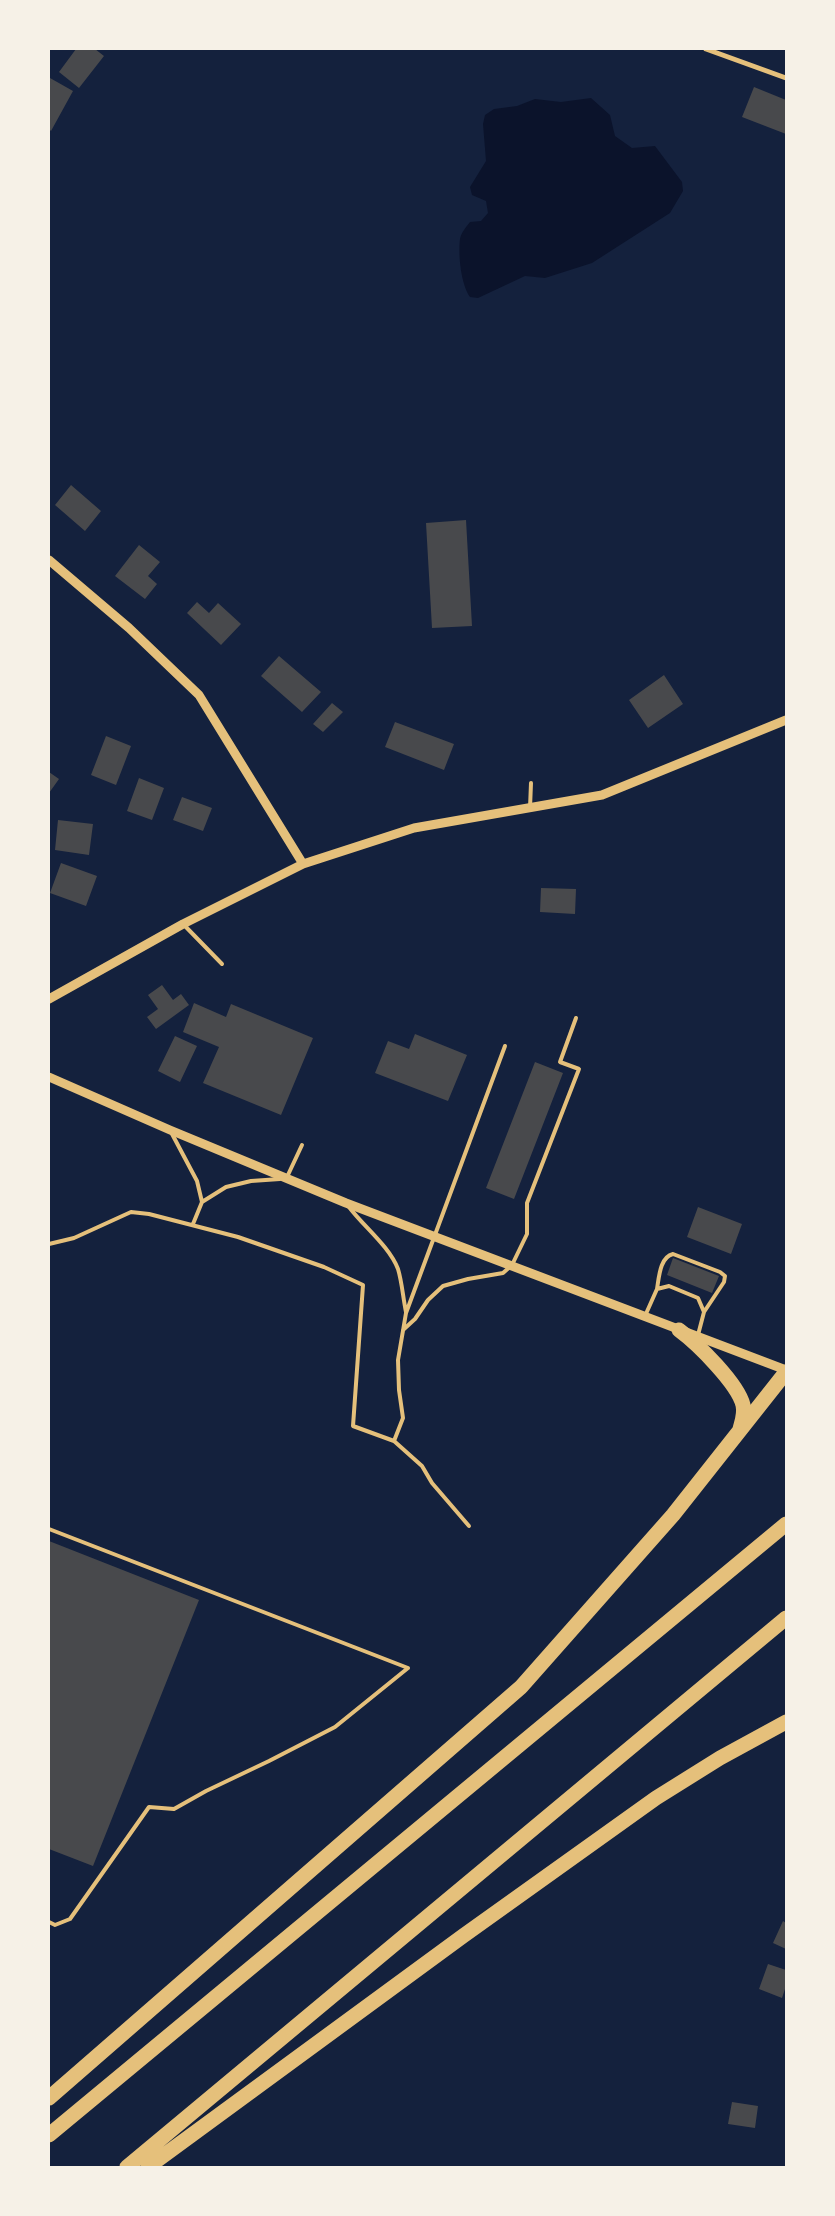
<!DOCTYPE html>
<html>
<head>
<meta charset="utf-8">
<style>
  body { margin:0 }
  #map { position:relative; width:835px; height:2216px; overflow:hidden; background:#14213d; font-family:"Varela Round",sans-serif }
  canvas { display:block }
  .frame { position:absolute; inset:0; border:50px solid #f6f1e7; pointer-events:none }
</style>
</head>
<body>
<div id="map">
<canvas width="835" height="2216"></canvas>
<div class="frame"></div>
</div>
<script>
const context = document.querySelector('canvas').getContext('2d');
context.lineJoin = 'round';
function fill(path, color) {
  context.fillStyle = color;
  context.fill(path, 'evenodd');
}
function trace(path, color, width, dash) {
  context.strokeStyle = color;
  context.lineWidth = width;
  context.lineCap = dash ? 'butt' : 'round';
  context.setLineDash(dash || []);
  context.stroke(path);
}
fill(new Path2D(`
  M 591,98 L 610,115 L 615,136 L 632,148 L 655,146 L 682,182 L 683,191 L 670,213 L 592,263 L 545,278 L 525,276 L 478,298 L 470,297 C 461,284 458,255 460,239 C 461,233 466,227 470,222 L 481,221 L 488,213 L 486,201 L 472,195 L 470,187 L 486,161 L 483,124 L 485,115 L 494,109 L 517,106 L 535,99 L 561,102 Z`), '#0b132b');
fill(new Path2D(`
  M 76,49 L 95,49 L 104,56 L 79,88 L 59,72 Z
  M 50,78 L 73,91 L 51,131 L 49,129 Z
  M 754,87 L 786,100 L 786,134 L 742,117 Z
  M 71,485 L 101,511 L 85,531 L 55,505 Z
  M 466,520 L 472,626 L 432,628 L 426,523 Z
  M 139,545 L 160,562 L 148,576 L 157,584 L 145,599 L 115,576 Z
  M 197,602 L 209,613 L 218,603 L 241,624 L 221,645 L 187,613 Z
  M 279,656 L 321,692 L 302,712 L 261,676 Z
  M 664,675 L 683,704 L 648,728 L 629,700 Z
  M 332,703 L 343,712 L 323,732 L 313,724 Z
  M 395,722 L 454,744 L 444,770 L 385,747 Z
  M 106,736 L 131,746 L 116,785 L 91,775 Z
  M 49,772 L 59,779 L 49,793 Z
  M 139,778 L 164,788 L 152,820 L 127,811 Z
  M 182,797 L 212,808 L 203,831 L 173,820 Z
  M 58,820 L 93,824 L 89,855 L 55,850 Z
  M 61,863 L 97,876 L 86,906 L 50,893 Z
  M 541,888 L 576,889 L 575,914 L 540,912 Z
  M 162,985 L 173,1000 L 181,994 L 189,1005 L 156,1029 L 147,1017 L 158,1009 L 148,995 Z
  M 194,1003 L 226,1017 L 231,1004 L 313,1038 L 281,1115 L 203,1083 L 219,1047 L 183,1032 Z
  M 415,1034 L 467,1055 L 448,1101 L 375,1073 L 388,1041 L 409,1049 Z
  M 175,1036 L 197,1046 L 180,1082 L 158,1071 Z
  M 535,1062 L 563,1073 L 514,1199 L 486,1188 Z
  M 698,1207 L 742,1224 L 731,1254 L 687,1237 Z
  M 673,1258 L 719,1276 L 712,1293 L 667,1275 Z
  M 49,1541 L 199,1600 L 93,1866 L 49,1849 Z
  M 783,1921 L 786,1923 L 786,1949 L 773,1943 Z
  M 768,1964 L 786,1970 L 786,1986 L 782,1998 L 759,1989 Z
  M 732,2102 L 758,2106 L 755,2128 L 728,2124 Z`), '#48494c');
trace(new Path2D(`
  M 530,808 L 531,783
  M 184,925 L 222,964
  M 171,1132 L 197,1181 L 202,1202
  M 287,1177 L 302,1145
  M 349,1207 C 364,1227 389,1246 398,1269 C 402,1282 403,1298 406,1312
  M 193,1224 L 202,1202 L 226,1187 L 251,1181 L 280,1179
  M 49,1244 L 74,1238 L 131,1212 L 149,1214 L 238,1237 L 324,1267 L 363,1285 L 353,1426 L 394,1441 L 422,1466 L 432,1483 L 469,1526
  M 657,1289 C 659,1277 660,1257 673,1254 L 720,1272 L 725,1276 L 724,1282 L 704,1312
  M 645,1316 L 657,1289 L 669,1286 L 698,1298 L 704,1312 L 698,1335
  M 403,1330 L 415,1319 L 428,1300 L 443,1286 L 468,1279 L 503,1273 L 512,1265 L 527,1234 L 527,1203 L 579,1069 L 560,1062 L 576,1018
  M 394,1441 L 403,1418 L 399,1390 L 398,1360 L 406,1313 L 505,1046
  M 49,1529 L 408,1668
  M 49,1922 L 55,1925 L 70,1919 L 149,1807 L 174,1809 L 206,1791 L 269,1761 L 335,1727 L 408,1668`), '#e5c07b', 4);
trace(new Path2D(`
  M 706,49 L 786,78`), '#e5c07b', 5);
trace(new Path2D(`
  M 49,560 L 129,628 L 199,695 L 303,864
  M 49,999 L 183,924 L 303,864 L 414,828 L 602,795 L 786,720
  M 49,1077 L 170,1130 L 346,1203 L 786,1370`), '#e5c07b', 9);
trace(new Path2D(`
  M 679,1330 C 698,1344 738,1384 743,1405 C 745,1414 742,1421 740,1429
  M 49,2098 L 521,1687 L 673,1515 L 786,1372
  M 49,2135 L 786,1524
  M 127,2167 L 786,1618
  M 148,2167 L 463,1936 L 656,1798 L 720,1758 L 786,1722`), '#e5c07b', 15);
</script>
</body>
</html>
